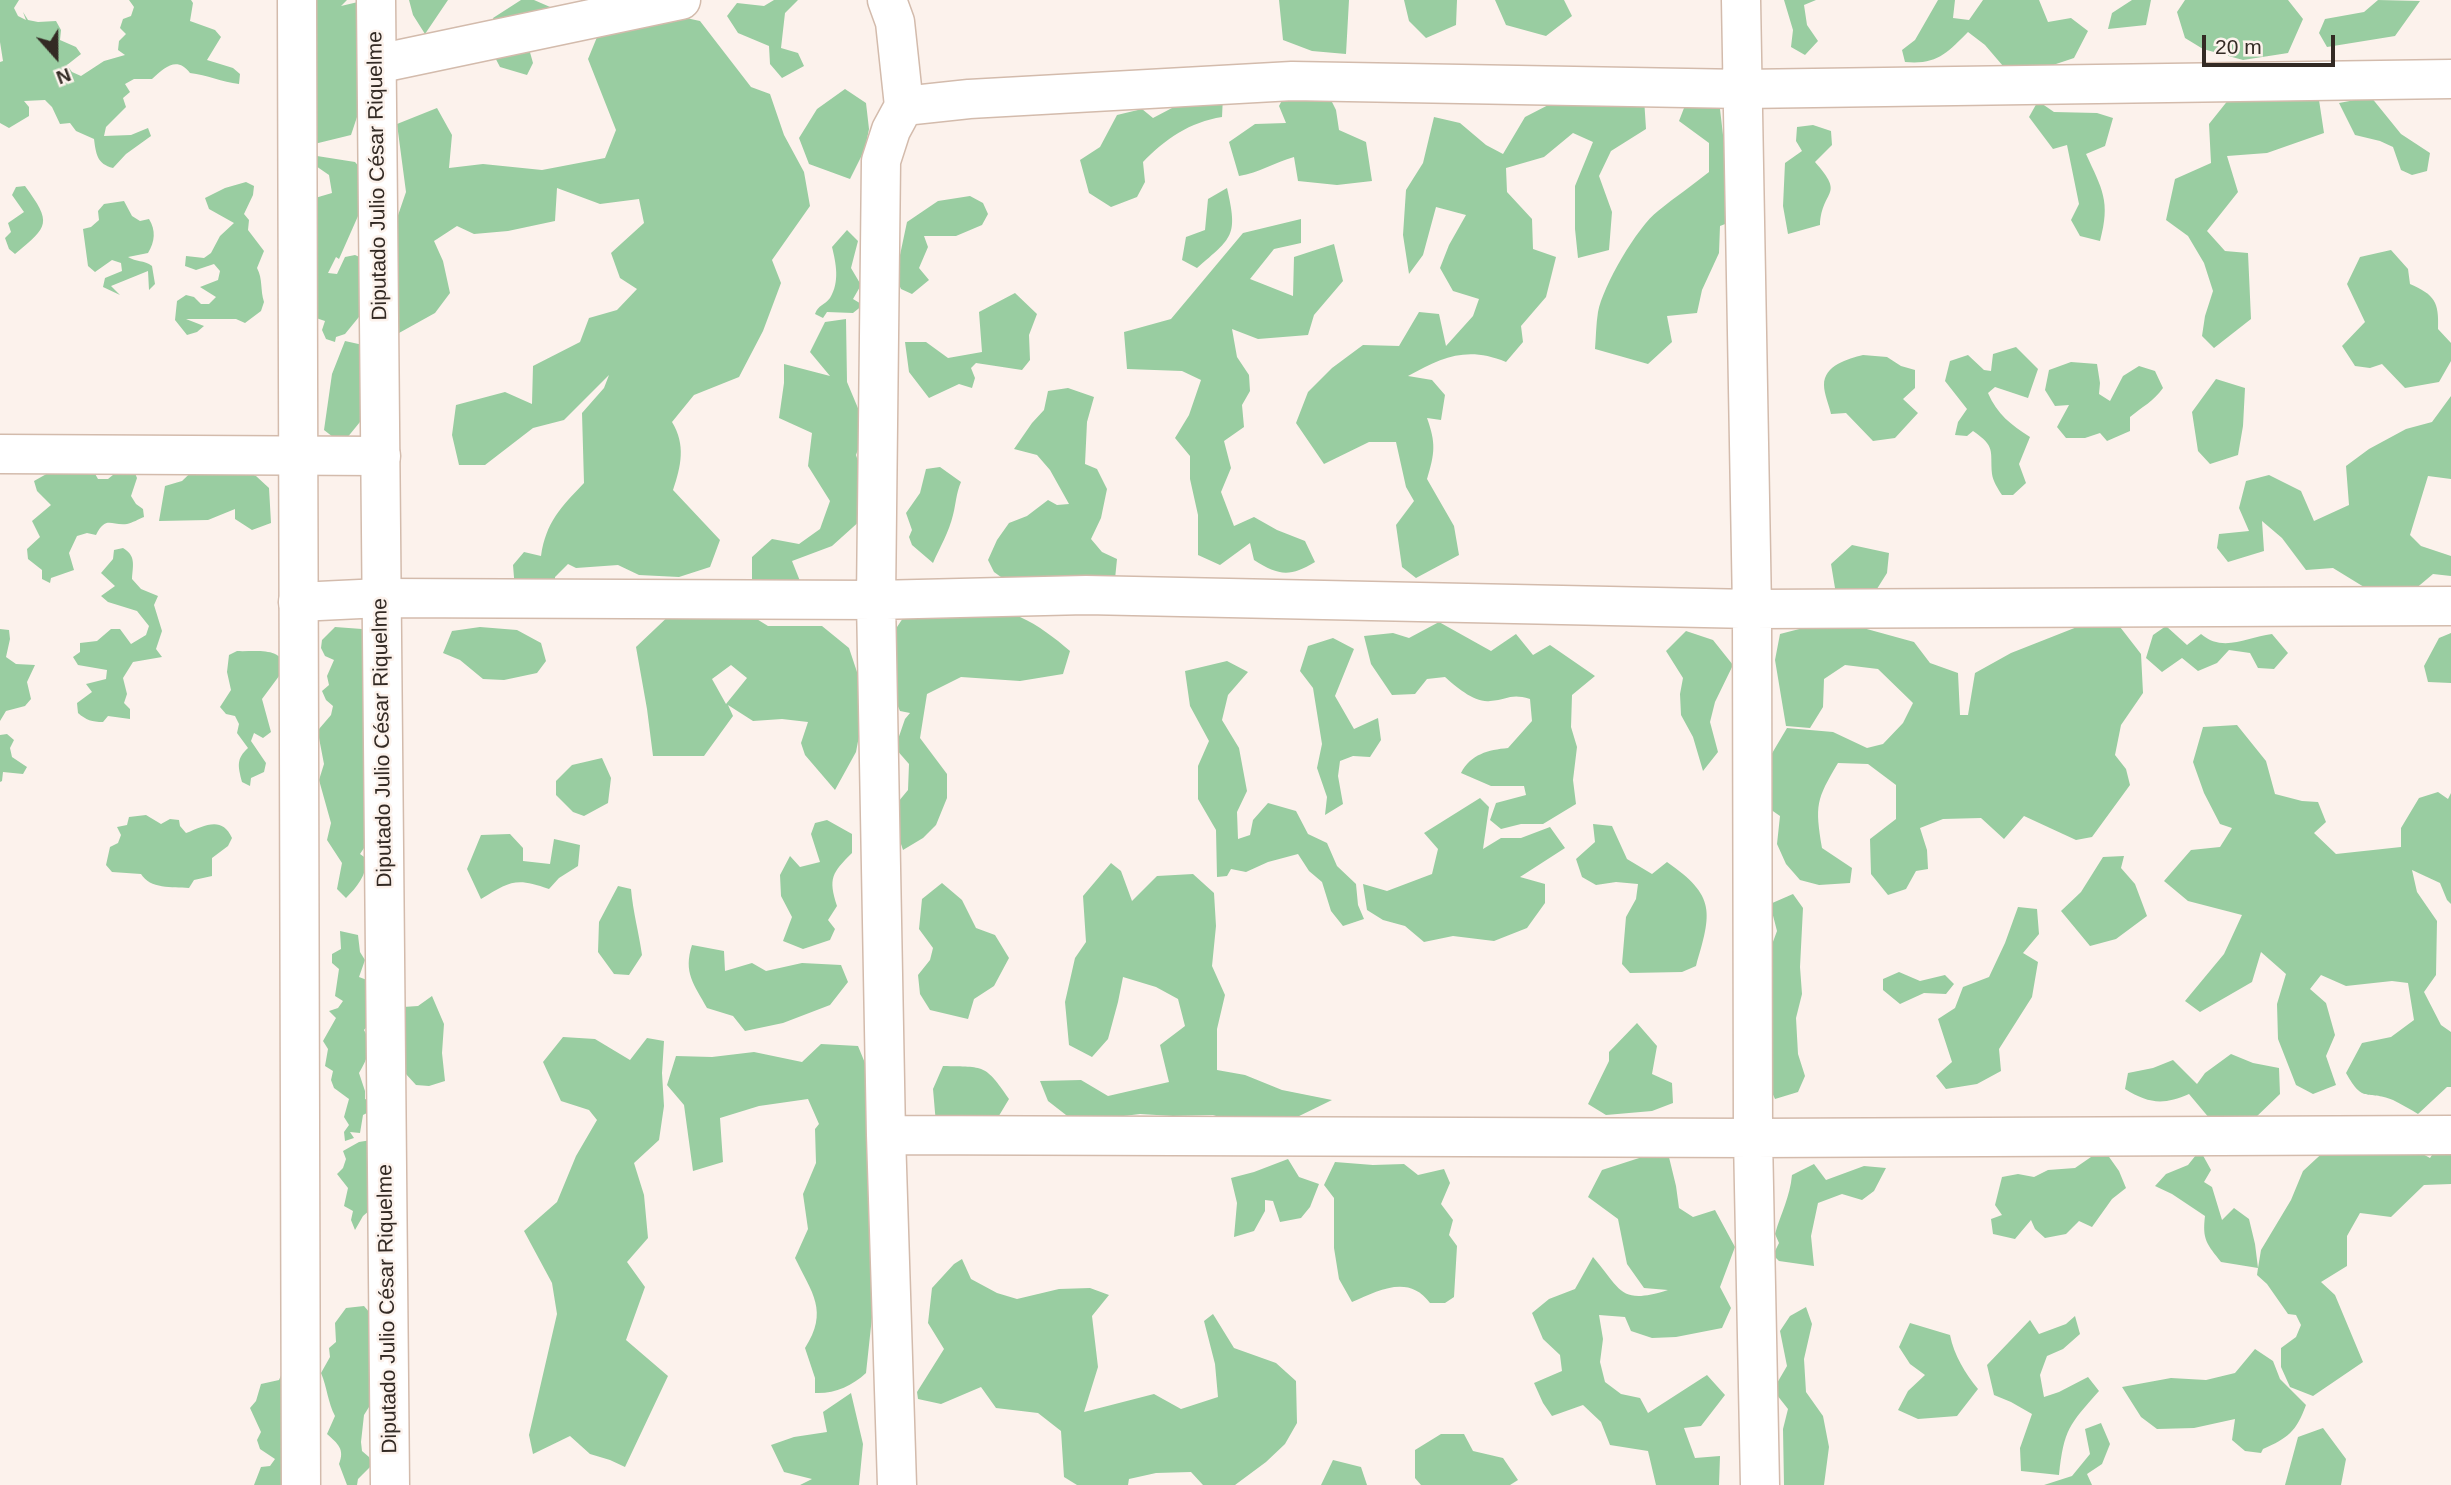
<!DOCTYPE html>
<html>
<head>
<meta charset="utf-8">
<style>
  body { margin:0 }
  #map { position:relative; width:2451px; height:1485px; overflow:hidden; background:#fcf2ec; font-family:Helvetica,sans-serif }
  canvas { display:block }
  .north { position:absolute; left:21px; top:21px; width:70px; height:70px; -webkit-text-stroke:5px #fcf2ec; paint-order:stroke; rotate:159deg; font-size:19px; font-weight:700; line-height:28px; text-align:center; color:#332a24 }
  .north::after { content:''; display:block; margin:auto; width:24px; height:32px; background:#332a24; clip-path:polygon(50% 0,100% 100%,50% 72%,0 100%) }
  .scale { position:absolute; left:2202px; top:35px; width:133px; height:32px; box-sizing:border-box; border:4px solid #332a24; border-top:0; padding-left:9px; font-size:21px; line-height:24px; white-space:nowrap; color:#332a24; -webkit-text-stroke:5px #fcf2ec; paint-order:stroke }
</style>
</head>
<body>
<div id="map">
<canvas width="2451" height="1485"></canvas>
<div class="north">N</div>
<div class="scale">20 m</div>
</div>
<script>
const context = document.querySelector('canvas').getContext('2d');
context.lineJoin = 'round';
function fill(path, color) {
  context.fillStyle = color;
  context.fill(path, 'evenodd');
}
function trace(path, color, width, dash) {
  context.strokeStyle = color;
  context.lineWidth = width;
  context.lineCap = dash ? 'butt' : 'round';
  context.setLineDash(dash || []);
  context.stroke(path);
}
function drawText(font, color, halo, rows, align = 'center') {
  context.font = font + ' Helvetica,sans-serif';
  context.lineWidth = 5;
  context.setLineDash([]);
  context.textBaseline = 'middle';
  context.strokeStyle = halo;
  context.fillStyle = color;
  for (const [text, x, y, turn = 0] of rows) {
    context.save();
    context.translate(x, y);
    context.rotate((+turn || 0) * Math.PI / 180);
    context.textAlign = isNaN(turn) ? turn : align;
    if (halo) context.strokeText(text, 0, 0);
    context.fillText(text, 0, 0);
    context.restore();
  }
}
fill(new Path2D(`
  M 0,0 L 19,0 L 14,8 L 18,16 L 26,20 L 23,12 L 28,20 L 38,22 L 56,21 L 61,30 L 60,40 L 76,47 L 81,54 L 67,65 L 72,72 L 81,76 L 104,61 L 125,55 L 118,50 L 119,41 L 126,34 L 120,28 L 123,19 L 131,16 L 134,7 L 129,0 L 191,0 L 193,3 L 190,21 L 215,30 L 221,37 L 207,60 L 233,68 L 240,74 L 239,84 C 222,82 207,75 190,73 C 177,56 165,67 152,79 L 134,79 L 125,84 L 130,92 L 123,98 L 126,107 L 106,127 L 104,136 L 131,135 L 148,128 L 151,136 L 126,154 L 113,168 C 97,164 96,154 94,139 L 76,131 L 70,123 L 60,124 L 52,107 L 45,100 L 24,101 L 29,107 L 29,116 L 9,128 L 0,123 L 0,62 L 3,61 L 0,42 Z
  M 298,0 L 347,0 L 341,6 L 358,2 L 362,102 L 351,135 L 306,146 Z
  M 409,0 L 448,0 L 425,34 L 413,15 Z
  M 521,0 L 534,0 L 557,10 L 524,31 L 533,63 L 527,75 L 500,67 L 488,44 L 497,32 L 493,18 Z
  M 774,0 L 798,0 L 785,13 L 781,48 L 798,53 L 804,66 L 782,78 L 770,64 L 769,46 L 738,33 L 727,16 L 737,3 L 764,6 Z
  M 1279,0 L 1349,0 L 1346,54 L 1312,51 L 1283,40 Z
  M 1404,0 L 1457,0 L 1456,25 L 1426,38 L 1409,21 Z
  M 1495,0 L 1564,0 L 1572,16 L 1546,36 L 1506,25 Z
  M 1784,0 L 1816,0 L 1804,5 L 1807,25 L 1818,41 L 1805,55 L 1791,47 L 1793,30 Z
  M 1938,0 L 1955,0 L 1953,18 L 1969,20 L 1983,0 L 2039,0 L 2048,22 L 2071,18 L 2088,31 L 2074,58 L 2050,66 L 2009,73 L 1985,45 L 1968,32 C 1947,53 1937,65 1905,62 L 1902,50 L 1915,40 Z
  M 2132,0 L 2151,0 L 2146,25 L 2108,29 L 2112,13 Z
  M 2185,0 L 2288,0 L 2303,19 L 2288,53 L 2243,60 L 2203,49 L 2185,38 L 2177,12 Z
  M 2378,0 L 2420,1 L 2395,36 L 2327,47 L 2319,33 L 2325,19 L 2364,12 Z
  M 640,8 L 700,21 L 751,87 L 770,94 L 784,135 L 804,172 L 810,206 L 772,260 L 781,283 L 763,331 L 739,377 L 694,395 L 672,422 C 686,445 681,466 673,490 L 720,540 L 710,567 L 679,577 L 639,575 L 618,565 L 576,568 L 568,564 L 555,577 L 555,589 L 515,590 L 513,565 L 524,552 L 541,556 C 546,522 561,507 584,483 L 582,413 L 604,388 L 609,375 L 564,420 L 533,428 L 485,465 L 459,465 L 452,435 L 456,405 L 505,392 L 532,404 L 533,366 L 580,342 L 589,318 L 617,310 L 637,289 L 620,278 L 611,253 L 644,223 L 639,199 L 600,204 L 557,188 L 555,221 L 508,231 L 474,234 L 457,226 L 434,241 L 443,261 L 450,293 L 435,313 L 399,333 L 394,227 L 406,192 L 397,124 L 437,108 L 452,135 L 449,168 L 483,164 L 542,170 L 605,158 L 616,130 L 588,59 L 602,25 Z
  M 1292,81 L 1327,92 L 1336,110 L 1339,130 L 1366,142 L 1372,181 L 1337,185 L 1298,181 L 1294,157 C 1275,162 1259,173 1239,176 L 1229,142 L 1255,124 L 1286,123 L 1279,106 Z
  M 1168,88 L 1223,96 L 1222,117 C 1190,122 1165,139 1143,162 L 1145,182 L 1137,197 L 1111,207 L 1089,193 L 1080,160 L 1100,147 L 1117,115 L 1142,109 L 1153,118 L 1172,108 Z
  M 845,89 L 866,103 L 869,129 L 865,149 L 850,179 L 809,164 L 799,138 L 817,109 Z
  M 2233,94 L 2319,100 L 2324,133 L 2267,153 L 2227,156 L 2238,192 L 2207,231 L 2225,251 L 2248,253 L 2251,319 L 2214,348 L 2202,336 L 2205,316 L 2213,291 L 2204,263 L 2188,236 L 2166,220 L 2175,179 L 2211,163 L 2209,124 Z
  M 1689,95 L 1720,109 L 1733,221 L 1720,226 L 1719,253 L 1702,290 L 1697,313 L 1667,316 L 1672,342 L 1648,364 L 1595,349 C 1596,337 1596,324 1598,312 C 1603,286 1637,227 1658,211 C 1675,197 1693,185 1709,172 L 1709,143 L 1679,121 Z
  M 2371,97 L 2401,134 L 2430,153 L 2427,171 L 2412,175 L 2401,170 L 2393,147 L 2380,141 L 2355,135 L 2339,103 Z
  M 1644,98 L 1646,129 L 1611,151 L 1599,176 L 1612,212 L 1609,250 L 1578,258 L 1575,229 L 1575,186 L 1593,142 L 1573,133 L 1544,157 L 1506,168 L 1507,192 L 1532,219 L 1533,249 L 1556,257 L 1546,297 L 1521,326 L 1523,342 L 1506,362 C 1467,346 1443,357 1408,376 L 1432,380 L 1445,395 L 1441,420 L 1427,418 C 1436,443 1435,453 1427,479 L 1454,526 L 1459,555 L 1416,578 L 1402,567 L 1396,525 L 1414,501 L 1406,487 L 1396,442 L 1369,442 L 1324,464 L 1296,423 L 1308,392 L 1332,368 L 1363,345 L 1399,346 L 1419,312 L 1439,314 L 1446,346 L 1473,316 L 1479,299 L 1453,291 L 1440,268 L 1449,245 L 1466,215 L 1436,207 L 1423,255 L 1409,274 L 1403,235 L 1406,190 L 1423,163 L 1434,117 L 1460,123 L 1486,145 L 1503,154 L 1525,117 L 1558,100 Z
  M 2038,101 L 2054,112 L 2097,113 L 2113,118 L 2105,146 L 2086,154 C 2102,189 2111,201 2100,241 L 2080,236 L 2071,220 L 2079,204 L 2067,145 L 2053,149 L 2029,117 Z
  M 1813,125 L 1831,131 L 1832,145 L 1815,162 C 1846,197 1822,188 1820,225 L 1788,234 L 1783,206 L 1785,163 L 1802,151 L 1796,141 L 1797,127 Z
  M 317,156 L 355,162 L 368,177 L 366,198 L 339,259 L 336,257 L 328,273 L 337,274 L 345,257 L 355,255 L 364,259 L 369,275 L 359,303 L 363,312 L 345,334 L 336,337 L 335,342 L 326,339 L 322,330 L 325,321 L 316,318 L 313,281 L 318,274 L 306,262 L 315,198 L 332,193 L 329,175 L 313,164 Z
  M 246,182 L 254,186 L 253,195 L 244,214 L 249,220 L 248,230 L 264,251 L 257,268 C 263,279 260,290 264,302 L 261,311 L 245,323 L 236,319 L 186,319 L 204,326 L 197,332 L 187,335 L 175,320 L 177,301 L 186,295 L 194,297 L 201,304 L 209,304 L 216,297 L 200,287 L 218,280 L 220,271 L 214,264 L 196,270 L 185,266 L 186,256 L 204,258 L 211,253 L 220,236 L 234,223 L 209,209 L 205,198 L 225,188 Z
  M 25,186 C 52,223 49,226 15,254 L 9,249 L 5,238 L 11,232 L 8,223 L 24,212 L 12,195 L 16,187 Z
  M 1227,188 C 1238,236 1233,237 1197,268 L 1182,260 L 1186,237 L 1205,230 L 1208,199 Z
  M 970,196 L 983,203 L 988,214 L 982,225 L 956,236 L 924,236 L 928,247 L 919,268 L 929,280 L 912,294 L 901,289 L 891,267 L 900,255 L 907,222 L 938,201 Z
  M 124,201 L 132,216 L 140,221 L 149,219 C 156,230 155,242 148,253 L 128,257 C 136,262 144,260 152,266 L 155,284 L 149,290 L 148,271 L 111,286 L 120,295 L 103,287 L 105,278 L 122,271 L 121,263 L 112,260 L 95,272 L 88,266 L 83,229 L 91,227 L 99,220 L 98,211 L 104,204 Z
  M 1301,219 L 1301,243 L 1274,249 L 1250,279 L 1293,296 L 1294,257 L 1334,244 L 1343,281 L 1314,315 L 1308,335 L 1258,339 L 1232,329 L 1237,357 L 1249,375 L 1250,391 L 1242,405 L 1244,427 L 1224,441 L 1231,468 L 1221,492 L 1234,526 L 1254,517 L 1277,530 L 1305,541 L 1315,562 C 1290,577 1279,576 1254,560 L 1250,543 L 1220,565 L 1198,555 L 1198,515 L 1190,479 L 1190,456 L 1175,438 L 1189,415 L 1201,380 L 1182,371 L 1127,369 L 1124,332 L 1171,319 L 1243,233 Z
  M 847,230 L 858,241 L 851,268 L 861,285 L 853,299 L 863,305 L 853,313 L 827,312 L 823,318 L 815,314 C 818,305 825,305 830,298 C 840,282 836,263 832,247 Z
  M 2391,250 L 2408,269 L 2410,284 C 2435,295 2439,302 2438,329 L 2451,343 L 2451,361 L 2439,382 L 2405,388 L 2382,364 L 2370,368 L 2355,366 L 2342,346 L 2365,322 L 2347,284 L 2360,257 Z
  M 1015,293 L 1037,314 L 1029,335 L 1030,360 L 1022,370 L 976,363 L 971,368 L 975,378 L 972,388 L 959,384 L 929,398 L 909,372 L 905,342 L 926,342 L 948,358 L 982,352 L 979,312 Z
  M 846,319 L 847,382 L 860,413 L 861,441 L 856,455 L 861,470 L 862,519 L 832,546 L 792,561 L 800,581 L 752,586 L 752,557 L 772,539 L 799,544 L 820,529 L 830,501 L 808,466 L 812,433 L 779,418 L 784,383 L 784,364 L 830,376 L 810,352 L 825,322 Z
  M 345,341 L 363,345 L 382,395 L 342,444 L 324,430 L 332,374 Z
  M 2016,347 L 2038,369 L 2028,398 L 1995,387 L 1988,393 C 1997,414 2011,425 2030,437 L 2019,464 L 2026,483 L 2013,495 L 2002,495 C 1998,489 1993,481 1992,474 C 1990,450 1996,447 1973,431 L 1967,436 L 1955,435 L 1958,422 L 1967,409 L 1945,381 L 1950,361 L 1968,355 L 1984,370 L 1991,371 L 1993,354 Z
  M 1863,355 L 1887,357 L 1901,366 L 1915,370 L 1915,388 L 1903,399 L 1918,413 L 1895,438 L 1873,441 L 1846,413 L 1831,414 C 1829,405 1824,394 1824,385 C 1824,365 1848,359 1863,355 Z
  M 2071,362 L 2097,364 L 2100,383 L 2099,394 L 2110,401 L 2123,376 L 2139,366 L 2155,371 L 2163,388 C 2154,401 2142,407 2130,417 L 2130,431 L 2107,441 L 2100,433 L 2085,438 L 2066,438 L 2057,427 L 2069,405 L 2055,406 L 2045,390 L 2049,370 Z
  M 2216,379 L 2245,388 L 2243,426 L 2238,455 L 2210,464 L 2198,451 L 2192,412 Z
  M 1068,388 L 1094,397 L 1087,422 L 1085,464 L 1097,469 L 1107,489 L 1101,518 L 1091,539 L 1102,552 L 1117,559 L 1115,579 L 1012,585 L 994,572 L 988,560 L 997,540 L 1009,523 L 1027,516 L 1048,500 L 1057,505 L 1069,504 L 1050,470 L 1037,455 L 1014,449 L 1032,423 L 1044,410 L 1048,391 Z
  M 2451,396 L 2451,479 L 2428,476 L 2410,535 L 2421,546 L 2451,556 L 2451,576 L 2433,574 L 2395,606 L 2333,568 L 2306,570 L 2282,538 L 2262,521 L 2264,551 L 2228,562 L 2217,548 L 2219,534 L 2249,531 L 2239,508 L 2246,481 L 2269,475 L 2301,491 L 2314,521 L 2349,505 L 2346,466 L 2369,449 L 2406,429 L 2432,422 Z
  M 207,457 L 256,476 L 269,488 L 271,523 L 252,530 L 235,519 L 235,509 L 208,520 L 159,521 L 165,486 L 182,481 Z
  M 130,461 L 137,478 L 131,496 L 136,504 L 143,509 L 144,517 C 139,519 132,523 127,524 C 111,526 106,515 96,535 L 87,533 L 77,536 L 69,553 L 74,570 L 51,578 L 50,583 L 42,579 L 42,570 L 28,559 L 27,549 L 40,537 L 32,521 L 51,505 L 37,491 L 34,481 L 50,472 L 94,472 L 98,479 L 108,479 Z
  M 940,467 L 961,482 C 956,494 956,503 953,515 C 949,532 940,547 933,563 L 912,545 L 909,537 L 912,530 L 906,513 L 920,493 L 926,469 Z
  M 1852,545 L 1889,553 L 1887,573 L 1875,592 L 1836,594 L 1831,564 Z
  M 123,548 C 136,556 133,564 132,579 L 141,589 L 158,596 L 154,605 L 162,631 L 156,649 L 162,657 L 133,662 L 123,678 L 127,694 L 124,703 L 130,709 L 130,719 L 108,716 L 103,722 C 92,722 86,720 78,713 L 77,703 L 92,692 L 86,684 L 106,679 L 107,670 L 78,665 L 73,657 L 80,652 L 80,643 L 97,641 L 111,629 L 120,629 L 131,644 L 146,635 L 149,626 L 137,611 L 108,602 L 101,596 L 115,586 L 101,573 L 113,559 L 114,550 Z
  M 909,609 C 935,610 999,608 1020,617 C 1038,625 1055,638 1070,651 L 1063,674 L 1020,681 L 961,677 L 927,694 L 920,738 L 947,774 L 947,798 L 936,825 L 923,838 L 903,850 L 896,829 L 898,802 L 908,790 L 909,764 L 895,748 L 905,719 L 910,713 L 900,711 L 888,684 L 883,648 Z
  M 675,610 L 747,613 L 768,626 L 822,626 L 849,648 L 866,699 L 856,752 L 835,790 L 805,755 L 801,743 L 808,722 L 782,719 L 753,721 L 728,705 L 733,716 L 704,756 L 653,756 L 647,709 L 636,647 ZM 731,665 L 747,678 L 726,704 L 712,679 Z
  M 2110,614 L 2141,654 L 2143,693 L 2121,725 L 2115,755 L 2126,769 L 2130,785 L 2092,837 L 2076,840 L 2024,816 L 2004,839 L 1981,818 L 1943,819 L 1920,828 L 1927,850 L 1928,869 L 1916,871 L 1906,889 L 1888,895 L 1871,874 L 1870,839 L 1896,819 L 1896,785 L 1868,764 L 1838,763 C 1816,800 1815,805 1822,848 L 1852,868 L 1850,883 L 1819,885 L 1800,880 L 1786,864 L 1777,844 L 1780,816 L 1767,807 L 1761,772 L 1787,728 L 1833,732 L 1867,748 L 1883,744 L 1903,723 L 1913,703 L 1878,669 L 1845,665 L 1824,679 L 1823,707 L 1810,728 L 1786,726 L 1775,660 L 1780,634 L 1834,620 L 1914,642 L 1930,663 L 1958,673 L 1960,715 L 1968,715 L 1975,673 L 2011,653 Z
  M 1439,622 L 1491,651 L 1516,634 L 1533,655 L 1550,645 L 1595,676 L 1572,695 L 1571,727 L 1577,747 L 1573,780 L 1576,804 L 1543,824 L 1521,824 L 1501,829 L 1490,820 L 1496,803 L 1526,795 L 1524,786 L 1491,786 L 1461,773 C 1471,754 1488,750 1508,748 L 1532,721 L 1530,699 C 1510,693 1508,700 1490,701 C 1475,703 1456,687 1445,677 L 1427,679 L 1415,694 L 1392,695 L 1371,664 L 1364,636 L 1393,633 L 1409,638 Z
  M 2166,626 L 2187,645 L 2201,634 C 2223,653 2247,637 2272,634 L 2288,653 L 2274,669 L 2258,668 L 2250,653 L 2229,650 L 2217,663 L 2198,671 L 2182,658 L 2162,672 L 2146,658 L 2153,635 Z
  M 335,627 L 362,629 L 371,633 L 370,839 L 360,854 L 367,859 C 366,876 357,887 346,898 L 337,889 L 342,863 L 327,840 L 331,823 L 319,780 L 324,764 L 319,738 L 319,729 L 331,715 L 333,706 L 326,700 L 322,691 L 329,685 L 327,676 L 334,660 L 325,656 L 321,648 L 322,640 Z
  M 480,627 L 517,630 L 541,643 L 546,661 L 537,673 L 504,680 L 483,679 L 460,660 L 443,653 L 452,631 Z
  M 0,629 L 9,630 L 10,639 L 6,657 L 16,664 L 35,665 L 27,682 L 31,699 L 25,706 L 6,711 L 0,721 Z
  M 1686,631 L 1713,640 L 1733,665 L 1715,702 L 1710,722 L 1718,752 L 1703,771 L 1693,737 L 1681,715 L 1680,694 L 1683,678 L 1666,651 Z
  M 2451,633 L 2451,683 L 2428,682 L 2424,666 L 2439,638 Z
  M 1333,638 L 1354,649 L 1335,696 L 1354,729 L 1378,718 L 1381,740 L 1370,757 L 1353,756 L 1340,761 L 1338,776 L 1343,804 L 1325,815 L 1327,797 L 1317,768 L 1322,744 L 1313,688 L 1300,671 L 1308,646 Z
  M 237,651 C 255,652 282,646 285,668 L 262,699 L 271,732 L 263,738 L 254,733 L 251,741 L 266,763 L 264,772 L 251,778 L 250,786 L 242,782 C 238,766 236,759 248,748 L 237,733 L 239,724 L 235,716 L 226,714 L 220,707 L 231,690 L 227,672 L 229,655 Z
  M 1227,661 L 1248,672 L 1228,695 L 1222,720 L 1239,748 L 1247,791 L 1237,812 L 1238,839 L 1250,835 L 1253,820 L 1268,803 L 1296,811 L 1308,834 L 1327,843 L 1337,866 L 1356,884 L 1358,905 L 1364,919 L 1343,926 L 1331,911 L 1322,882 L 1309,871 L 1298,854 L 1268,862 L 1246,872 L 1231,869 L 1227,876 L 1217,877 L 1216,830 L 1198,799 L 1198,766 L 1209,741 L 1190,706 L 1185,671 Z
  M 2237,725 L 2266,761 L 2275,794 L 2302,801 L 2318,802 L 2326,822 L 2314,833 L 2336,854 L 2401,847 L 2401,828 L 2419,798 L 2438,792 L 2448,799 L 2451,793 L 2451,904 L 2447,900 L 2440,883 L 2412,870 L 2417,892 L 2437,921 L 2436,975 L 2424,992 L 2441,1025 L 2451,1032 L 2451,1087 L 2447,1087 L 2418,1114 C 2410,1109 2401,1104 2393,1100 C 2366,1089 2364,1105 2346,1073 L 2362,1043 L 2391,1037 L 2414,1020 L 2408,983 L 2392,981 L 2346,986 L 2321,975 L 2310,989 L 2326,1003 L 2335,1035 L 2326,1056 L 2336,1085 L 2313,1094 L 2296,1085 L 2278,1039 L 2277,1004 L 2286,974 L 2261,952 L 2252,982 L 2200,1012 L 2185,1001 L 2224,954 L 2242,915 L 2188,901 L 2164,881 L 2191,850 L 2220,847 L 2232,828 L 2220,824 L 2204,793 L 2193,762 L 2203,727 Z
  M 7,734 L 14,740 L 10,748 L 12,757 L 27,767 L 23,774 L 3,772 L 2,781 L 0,782 L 0,735 Z
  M 602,758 L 611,778 L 608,803 L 584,816 L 573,812 L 556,795 L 556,781 L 572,765 Z
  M 1480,798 L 1489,807 L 1483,849 L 1501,838 L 1521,838 L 1550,827 L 1565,848 L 1520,877 L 1545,884 L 1545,903 L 1527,928 L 1494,941 L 1453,936 L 1424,942 L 1405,926 L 1383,920 L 1367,910 L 1363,884 L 1387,891 L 1432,874 L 1438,849 L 1424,833 Z
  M 146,815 L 161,824 L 170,819 L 179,820 L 180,826 L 186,833 C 204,826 222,815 232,838 L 228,846 L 212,858 L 212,876 L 194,880 L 189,888 C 172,887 150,889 141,874 L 112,872 L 106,865 L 110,847 L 118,843 L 121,835 L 117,827 L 127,825 L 129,817 Z
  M 827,820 L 852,834 L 852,853 C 832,873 828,878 837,906 L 828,920 L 835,929 L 830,940 L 803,949 L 783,941 L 792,917 L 781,896 L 780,875 L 790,856 L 800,867 L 820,862 L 811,834 L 815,823 Z
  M 1593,824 L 1612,826 L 1627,859 L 1652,874 L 1667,862 C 1716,896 1712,912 1696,966 L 1682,972 L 1630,973 L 1622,964 L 1626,917 L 1636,899 L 1638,884 L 1616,882 L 1596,885 L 1582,877 L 1576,859 L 1595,842 Z
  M 510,834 L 523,848 L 523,861 L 550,864 L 554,839 L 580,845 L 578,866 L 559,878 L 549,889 C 516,877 510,881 481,899 L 467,869 L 481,835 Z
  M 2124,856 L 2121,868 L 2135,884 L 2147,916 L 2116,939 L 2090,946 L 2061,911 L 2081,892 L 2103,857 Z
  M 1111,863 L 1121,871 L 1132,901 L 1157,876 L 1193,874 L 1214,893 L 1216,926 L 1212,966 L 1225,995 L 1217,1029 L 1217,1070 L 1245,1075 L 1282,1090 L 1332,1100 L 1293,1119 L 1270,1117 L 1245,1125 L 1213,1115 L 1173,1116 L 1140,1114 L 1075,1122 L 1048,1101 L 1040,1081 L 1081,1080 L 1108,1096 L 1169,1082 L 1160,1045 L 1185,1026 L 1178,999 L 1156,987 L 1123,977 L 1118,1002 L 1108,1039 L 1092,1057 L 1069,1045 L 1065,1002 L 1075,958 L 1086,942 L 1083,896 Z
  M 942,883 L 962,900 L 976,928 L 995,935 L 1009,958 L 994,986 L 974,999 L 968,1019 L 930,1010 L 920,994 L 918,975 L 930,960 L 933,948 L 919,929 L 922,899 Z
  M 618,886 L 631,889 C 633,912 639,933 642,955 L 629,975 L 614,974 L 598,952 L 599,922 Z
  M 1793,894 L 1803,908 L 1800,967 L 1802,994 L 1796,1018 L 1798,1054 L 1805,1076 L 1798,1092 L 1775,1099 L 1769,1086 L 1773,1049 L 1766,1023 L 1773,987 L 1767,958 L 1777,931 L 1770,904 Z
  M 2018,907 L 2037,909 L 2039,934 L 2023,953 L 2038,962 L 2032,997 L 1999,1049 L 2001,1071 L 1977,1084 L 1946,1089 L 1936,1076 L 1952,1062 L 1938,1019 L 1955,1008 L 1963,987 L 1989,977 L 2005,943 Z
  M 340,931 L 358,935 L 360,952 L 365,960 L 359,977 L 367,980 L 376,1015 L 364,1030 C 373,1046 368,1058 359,1073 L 365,1091 L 365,1099 L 374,1102 L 371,1111 L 363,1115 L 360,1133 L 350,1132 L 354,1138 L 345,1141 L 344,1132 L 349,1125 L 344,1117 L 349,1099 L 334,1088 L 331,1080 L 333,1071 L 325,1066 L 328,1049 L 323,1041 L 336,1018 L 329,1011 L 338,1008 L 343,1001 L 335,996 L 339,969 L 332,963 L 332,954 L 341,949 Z
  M 692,945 L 724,951 L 725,971 L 752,963 L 766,971 L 802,963 L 841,965 L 848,982 L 830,1005 L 783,1023 L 745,1031 L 733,1016 L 707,1008 C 694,984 683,973 692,945 Z
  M 1899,972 L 1920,981 L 1945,975 L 1954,984 L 1946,994 L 1924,993 L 1900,1004 L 1883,990 L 1883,979 Z
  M 432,996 L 444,1024 L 442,1053 L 445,1081 L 429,1086 L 416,1085 L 405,1073 L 403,1007 L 418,1006 Z
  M 1637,1023 L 1657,1046 L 1652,1074 L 1672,1083 L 1673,1103 L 1652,1111 L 1606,1115 L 1588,1104 L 1609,1061 L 1609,1052 Z
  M 563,1037 L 595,1039 L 630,1060 L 647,1038 L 664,1041 L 662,1073 L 664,1106 L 659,1140 L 634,1163 L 644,1195 L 648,1238 L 627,1262 L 645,1287 L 626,1340 L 668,1376 L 625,1467 L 610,1460 L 590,1454 L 570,1436 L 533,1454 L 529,1435 L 557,1314 L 552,1283 L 524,1231 L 557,1202 L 576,1156 L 597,1120 L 589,1110 L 561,1101 L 543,1062 Z
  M 821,1044 L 858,1046 L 874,1085 L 875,1289 L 866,1373 C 852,1386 834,1394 815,1393 L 815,1378 L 805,1348 C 829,1311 812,1293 795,1258 L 808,1229 L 803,1194 L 816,1163 L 815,1129 L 819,1124 L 808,1099 L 759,1106 L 720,1118 L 723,1162 L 693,1171 L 684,1105 L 667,1085 L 676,1056 L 712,1057 L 754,1052 L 802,1062 Z
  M 2231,1054 L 2253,1063 L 2279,1068 L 2280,1094 L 2254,1119 L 2241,1117 L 2210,1119 L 2189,1094 C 2164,1105 2149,1104 2125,1089 L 2128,1073 L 2153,1068 L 2173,1060 L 2197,1084 L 2205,1073 Z
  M 943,1066 C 985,1067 985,1064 1009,1099 L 991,1129 L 936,1124 L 933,1089 Z
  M 377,1139 L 377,1204 L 363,1216 L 355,1230 L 351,1220 L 353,1211 L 344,1206 L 348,1188 L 337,1174 L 343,1168 L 346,1159 L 343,1151 L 359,1142 Z
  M 2401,1142 L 2430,1158 L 2440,1143 L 2451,1152 L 2451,1184 L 2424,1185 L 2391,1217 L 2360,1213 L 2347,1236 L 2347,1266 L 2321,1282 L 2335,1295 L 2363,1362 L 2313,1396 L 2290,1387 L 2281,1367 L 2281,1348 L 2296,1337 L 2301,1325 L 2296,1315 L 2288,1314 L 2267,1284 L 2257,1275 L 2258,1268 L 2221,1262 C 2207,1244 2202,1240 2205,1216 L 2172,1194 L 2155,1186 L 2166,1174 L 2188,1165 L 2200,1150 L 2211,1170 L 2204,1182 L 2212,1187 L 2222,1220 L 2234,1208 L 2249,1219 L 2255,1244 L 2258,1268 L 2261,1250 L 2291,1200 L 2303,1171 L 2330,1146 Z
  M 1667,1149 L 1676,1186 L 1679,1208 L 1693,1217 L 1715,1210 L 1735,1247 L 1720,1287 L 1731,1308 L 1722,1328 L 1676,1337 L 1652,1338 L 1631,1331 L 1625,1317 L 1599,1315 L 1603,1339 L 1600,1362 L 1605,1382 L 1621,1394 L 1640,1398 L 1648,1413 L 1707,1375 L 1725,1395 L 1701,1426 L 1684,1428 L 1695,1458 L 1720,1456 L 1719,1485 L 1656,1485 L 1648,1451 L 1610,1445 L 1601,1422 L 1583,1405 L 1552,1416 L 1543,1403 L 1534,1383 L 1562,1371 L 1560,1355 L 1543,1339 L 1532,1313 L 1549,1299 L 1575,1289 L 1593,1257 C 1622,1291 1620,1305 1668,1290 L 1644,1288 L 1627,1264 L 1618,1219 L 1588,1197 L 1602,1170 Z
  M 2107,1154 L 2119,1171 L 2126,1188 L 2112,1199 L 2092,1227 L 2079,1221 L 2066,1234 L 2045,1238 L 2035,1229 L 2031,1220 L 2015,1239 L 1993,1234 L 1991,1219 L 2002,1215 L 1995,1205 L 2002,1177 L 2018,1174 L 2034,1177 L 2048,1170 L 2075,1168 L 2091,1157 Z
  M 1288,1159 L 1299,1177 L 1319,1184 L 1310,1207 L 1301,1218 L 1280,1222 L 1273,1201 L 1265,1200 L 1265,1211 L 1254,1231 L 1234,1237 L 1237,1203 L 1231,1178 L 1254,1172 Z
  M 1335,1162 L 1373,1165 L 1404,1164 L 1418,1175 L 1444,1169 L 1450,1183 L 1441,1204 L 1453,1220 L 1449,1235 L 1457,1246 L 1454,1297 L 1445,1303 L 1430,1303 C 1409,1274 1379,1290 1352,1302 L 1339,1279 L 1334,1248 L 1334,1198 L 1324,1185 Z
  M 1814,1164 L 1826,1180 L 1864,1166 L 1886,1168 L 1874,1191 L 1862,1200 L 1842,1194 L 1818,1203 L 1811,1236 L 1814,1266 L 1779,1261 L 1773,1255 L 1779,1243 L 1775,1234 C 1781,1213 1790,1197 1792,1175 Z
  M 962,1259 L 971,1279 L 997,1293 L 1017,1299 L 1059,1289 L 1090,1288 L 1109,1295 L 1092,1316 L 1098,1367 L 1084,1412 L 1154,1394 L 1181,1409 L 1218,1397 L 1215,1364 L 1204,1321 L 1213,1314 L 1234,1348 L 1276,1363 L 1296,1381 L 1297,1423 L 1285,1444 L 1266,1462 L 1235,1485 L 1203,1485 L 1191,1472 L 1156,1473 L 1129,1479 L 1128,1485 L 1077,1485 L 1064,1477 L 1061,1431 L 1038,1413 L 996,1408 L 981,1387 L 941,1404 L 918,1399 L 917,1392 L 944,1349 L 928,1323 L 932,1288 L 954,1264 Z
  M 364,1306 L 370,1313 L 374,1399 L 364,1415 L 361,1442 L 362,1451 L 369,1457 L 372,1465 L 358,1479 L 357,1485 L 347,1485 L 339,1464 C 345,1449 338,1444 327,1434 L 335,1416 C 328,1403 327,1387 321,1373 L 330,1357 L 329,1348 L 336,1342 L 335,1323 L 346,1308 Z
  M 1806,1307 L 1812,1324 L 1804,1359 L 1806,1392 L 1823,1416 L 1829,1447 L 1824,1485 L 1784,1485 L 1783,1429 L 1788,1409 L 1773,1390 L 1787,1366 L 1780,1331 L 1790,1316 Z
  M 2075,1316 L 2080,1334 L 2063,1349 L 2047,1356 L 2040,1375 L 2044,1397 L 2059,1392 L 2088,1377 L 2099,1391 C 2069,1425 2064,1429 2059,1475 L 2021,1471 L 2020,1448 L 2032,1414 L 2011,1402 L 1994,1395 L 1987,1365 L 2030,1320 L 2039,1334 L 2066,1324 Z
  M 1910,1323 L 1950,1335 C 1954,1355 1965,1373 1978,1389 L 1957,1416 L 1918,1419 L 1898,1410 L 1908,1391 L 1925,1375 L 1910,1364 L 1899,1347 Z
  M 2255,1349 L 2273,1361 L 2280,1379 L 2306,1405 C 2296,1432 2288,1438 2263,1449 L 2261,1453 L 2245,1451 L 2232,1440 L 2235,1419 L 2194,1428 L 2157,1429 L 2141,1417 L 2122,1387 L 2171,1378 L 2206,1380 L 2235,1373 Z
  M 283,1371 L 289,1485 L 254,1485 L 261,1467 L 270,1466 L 275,1459 L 260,1449 L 257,1440 L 261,1432 L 250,1408 L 256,1401 L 261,1384 L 279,1380 Z
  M 851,1393 L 863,1444 L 859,1485 L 800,1485 L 812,1479 L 784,1472 L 771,1445 L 794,1437 L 827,1432 L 823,1412 Z
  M 2101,1423 L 2110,1444 L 2102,1464 L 2087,1474 L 2092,1485 L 2044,1485 L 2072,1476 L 2090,1454 L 2085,1429 Z
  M 2323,1428 L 2346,1459 L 2341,1485 L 2285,1485 L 2298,1437 Z
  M 1441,1434 L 1464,1434 L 1473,1451 L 1503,1458 L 1518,1480 L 1510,1485 L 1421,1485 L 1415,1478 L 1415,1450 Z
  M 1333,1460 L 1361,1467 L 1367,1485 L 1321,1485 Z`), '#99cda1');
const minor = new Path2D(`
  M 887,0 L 895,22 L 904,106 L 891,130 L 881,161 L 876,600 L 886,1135 L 897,1485
  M 1741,0 L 1752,609 L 1753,1138 L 1760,1485
  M 377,64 L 681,0
  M 904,106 L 969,99 L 1292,81 L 1743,89 L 2451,79
  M 0,454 L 381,456
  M 298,602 L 381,598 L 876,600 L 1086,595 L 1752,609 L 2451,606
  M 886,1135 L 1753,1138 L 2451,1135`);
const tertiary = new Path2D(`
  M 297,0 L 301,1485
  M 376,0 L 390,1485`);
trace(minor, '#d3bbac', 41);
trace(tertiary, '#d3bbac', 41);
trace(minor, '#fff', 38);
trace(tertiary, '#fff', 38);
drawText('21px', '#332a24', '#fcf2ec', [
  ["Diputado Julio César Riquelme",378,176,-91],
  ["Diputado Julio César Riquelme",383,743,-91],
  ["Diputado Julio César Riquelme",388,1309,-91]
]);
</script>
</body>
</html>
